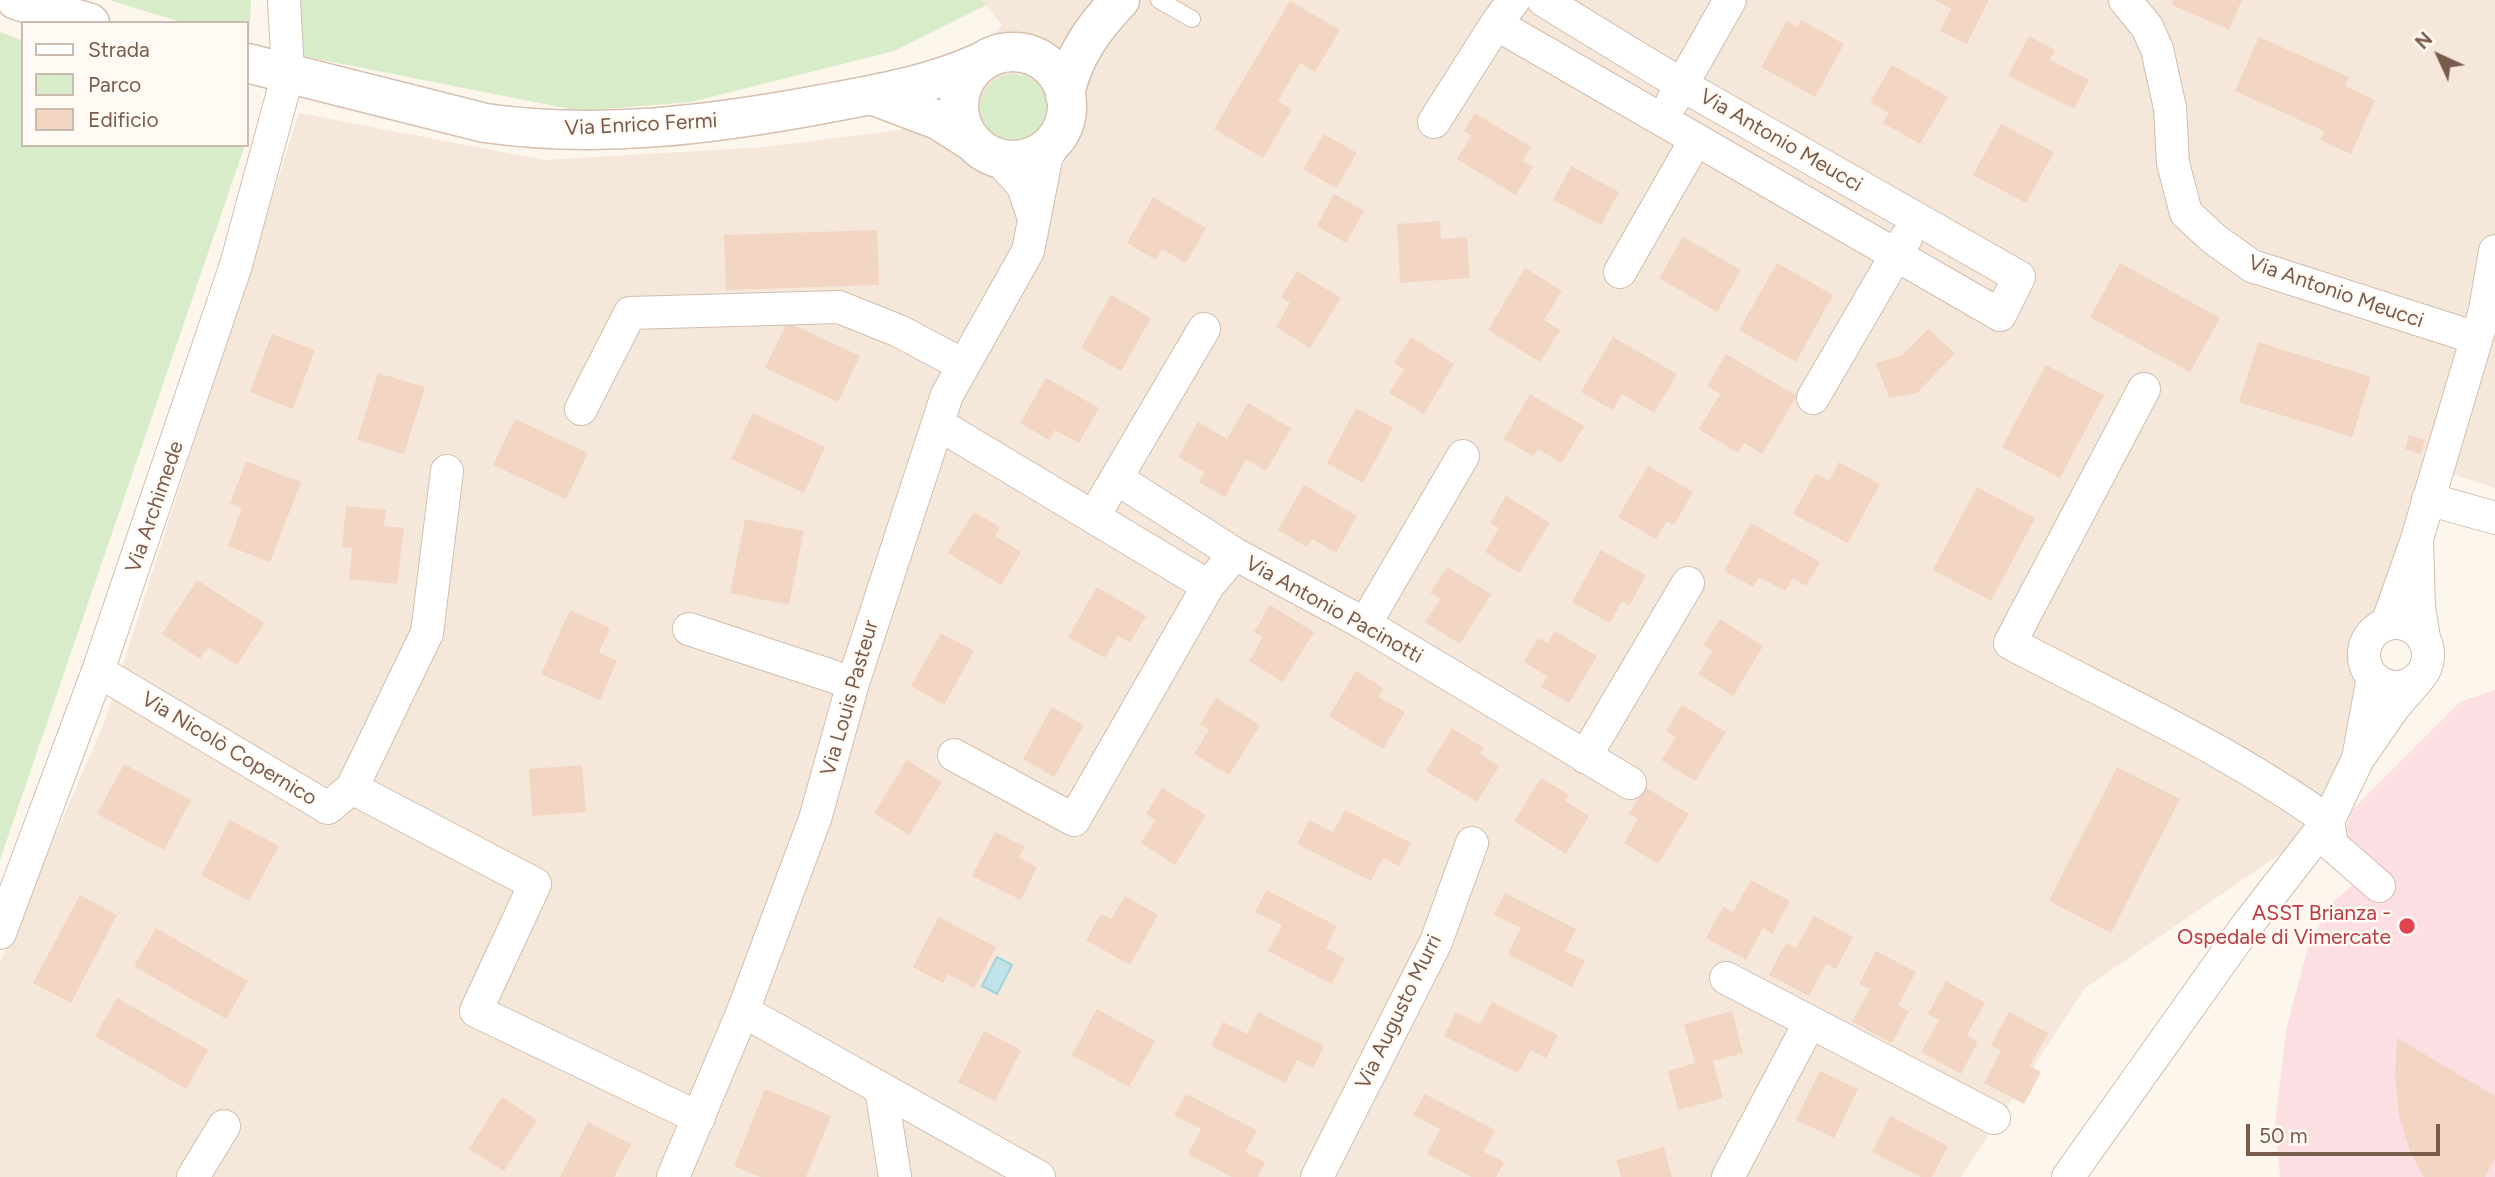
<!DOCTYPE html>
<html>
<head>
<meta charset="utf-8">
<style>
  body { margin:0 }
  #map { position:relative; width:2495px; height:1177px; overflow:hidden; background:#fdf6ec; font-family:Figtree,sans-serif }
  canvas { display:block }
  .legend { position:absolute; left:21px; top:21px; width:228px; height:126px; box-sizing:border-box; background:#fffaf3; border:2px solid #cabbb1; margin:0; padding:9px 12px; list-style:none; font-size:21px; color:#7a5c4d }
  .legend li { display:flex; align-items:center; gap:14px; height:35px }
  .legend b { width:35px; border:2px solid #cabbb1 }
  .north { position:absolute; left:2404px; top:21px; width:70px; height:70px; -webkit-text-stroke:5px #fffaf3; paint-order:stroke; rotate:315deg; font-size:19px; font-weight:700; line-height:28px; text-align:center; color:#7a5c4d }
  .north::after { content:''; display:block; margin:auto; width:24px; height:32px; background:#7a5c4d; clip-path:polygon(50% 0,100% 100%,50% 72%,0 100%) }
  .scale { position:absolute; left:2246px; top:1124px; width:194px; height:32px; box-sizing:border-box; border:4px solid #7a5c4d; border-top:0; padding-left:9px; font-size:21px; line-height:24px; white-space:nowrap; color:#7a5c4d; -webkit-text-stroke:5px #fffaf3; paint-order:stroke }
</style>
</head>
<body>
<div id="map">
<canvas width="2495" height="1177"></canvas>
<ul class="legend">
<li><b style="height:9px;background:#fff"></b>Strada</li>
<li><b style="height:19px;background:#d8ecc9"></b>Parco</li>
<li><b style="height:19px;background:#f3d5c3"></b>Edificio</li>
</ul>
<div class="north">N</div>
<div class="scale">50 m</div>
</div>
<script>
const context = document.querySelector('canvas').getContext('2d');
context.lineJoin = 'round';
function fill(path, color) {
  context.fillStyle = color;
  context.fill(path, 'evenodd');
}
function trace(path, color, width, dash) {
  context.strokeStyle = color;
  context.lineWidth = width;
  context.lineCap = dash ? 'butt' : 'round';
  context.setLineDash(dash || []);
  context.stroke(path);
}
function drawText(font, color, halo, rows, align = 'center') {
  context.font = font + ' Figtree,sans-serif';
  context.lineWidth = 5;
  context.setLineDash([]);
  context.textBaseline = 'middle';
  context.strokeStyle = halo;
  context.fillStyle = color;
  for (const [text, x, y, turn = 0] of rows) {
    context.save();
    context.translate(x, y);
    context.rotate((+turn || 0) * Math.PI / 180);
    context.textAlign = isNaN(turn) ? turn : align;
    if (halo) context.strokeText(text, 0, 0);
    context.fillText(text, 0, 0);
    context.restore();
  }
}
fill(new Path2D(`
  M 982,0 L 2495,0 L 2495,488 L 2439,470 L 2328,821 L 2085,988 L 1961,1177 L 0,1177 L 0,963 L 105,721 L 299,113 L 544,160 L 765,147 L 914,128 L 1002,25 Z`), '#f5e8da');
fill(new Path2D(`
  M 2495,690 L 2495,1177 L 2280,1177 L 2275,1124 L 2286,1030 L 2308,947 L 2330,905 L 2369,870 L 2341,839 L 2353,809 L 2460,702 Z`), '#fbdfe3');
fill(new Path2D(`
  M 109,0 L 251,0 L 249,43 L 247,23 L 184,23 Z
  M 300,0 L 982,0 L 987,5 L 894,51 L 691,102 L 580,111 L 302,56 Z
  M 0,32 L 23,41 L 23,145 L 245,145 L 0,860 Z
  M980 108a34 34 0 1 1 68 0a34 34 0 1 1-68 0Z`), '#d8ecc9');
const water = new Path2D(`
  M 997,957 L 1012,965 L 997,994 L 982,986 Z`);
fill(water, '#bfe3e8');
trace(water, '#a5d3da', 2);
fill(new Path2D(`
  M 1934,0 L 1989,0 L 1967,44 L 1940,31 L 1951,9 Z
  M 2174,0 L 2242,0 L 2229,30 L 2172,5 Z
  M 1290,1 L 1340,30 L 1315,72 L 1300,63 L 1278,101 L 1292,109 L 1263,158 L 1214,129 Z
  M 1801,20 L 1844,44 L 1815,97 L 1761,67 L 1787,21 L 1797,27 Z
  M 2029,36 L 2055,50 L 2050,60 L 2089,80 L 2074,109 L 2008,76 Z
  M 2259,37 L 2349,77 L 2345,86 L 2375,100 L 2351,154 L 2320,140 L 2324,131 L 2235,91 Z
  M 1892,65 L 1948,97 L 1920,144 L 1883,123 L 1889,113 L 1870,102 Z
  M 1475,113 L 1531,147 L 1523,161 L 1533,167 L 1516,195 L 1457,159 L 1471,136 L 1464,131 Z
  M 2001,124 L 2054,152 L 2026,203 L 1973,175 Z
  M 1324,134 L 1357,153 L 1336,188 L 1303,169 Z
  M 1571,166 L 1619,192 L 1601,225 L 1553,200 Z
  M 1334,194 L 1364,211 L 1346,243 L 1317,226 Z
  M 1153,197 L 1206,228 L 1186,263 L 1162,249 L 1156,260 L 1127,243 Z
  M 1440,221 L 1441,239 L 1467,237 L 1470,278 L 1400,283 L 1397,224 Z
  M 877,230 L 879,285 L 726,290 L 724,235 Z
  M 1683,237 L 1741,270 L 1717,312 L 1659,278 Z
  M 1777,263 L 1833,295 L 1796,362 L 1739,330 Z
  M 2120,263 L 2220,318 L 2190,372 L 2090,317 Z
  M 1525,268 L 1562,291 L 1544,320 L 1560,330 L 1540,362 L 1488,330 Z
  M 1297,271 L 1341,298 L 1310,348 L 1276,327 L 1290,303 L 1281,297 Z
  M 1111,295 L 1151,318 L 1121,371 L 1081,348 Z
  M 787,322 L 860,356 L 838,402 L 765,368 Z
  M 1928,329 L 1955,353 L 1917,393 L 1889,398 L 1876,363 L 1903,355 Z
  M 272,334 L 315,350 L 293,409 L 250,392 Z
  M 1411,337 L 1454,364 L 1424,414 L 1389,393 L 1404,369 L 1394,363 Z
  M 1613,337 L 1677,374 L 1654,413 L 1622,394 L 1613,410 L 1581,392 Z
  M 2258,342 L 2371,377 L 2352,437 L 2239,402 Z
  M 1726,354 L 1797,396 L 1762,454 L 1744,443 L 1738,453 L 1699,429 L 1720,394 L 1707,386 Z
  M 2046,365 L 2104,395 L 2060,478 L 2002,447 Z
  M 378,373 L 425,387 L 404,454 L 357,440 Z
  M 1046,378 L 1099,408 L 1079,443 L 1055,430 L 1049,440 L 1020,423 Z
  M 1530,394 L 1584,426 L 1562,463 L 1538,449 L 1533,456 L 1504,439 Z
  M 1248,403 L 1291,428 L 1266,471 L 1246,459 L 1225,497 L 1199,482 L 1204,472 L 1178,457 L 1198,422 L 1227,439 Z
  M 1356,408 L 1393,428 L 1363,483 L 1327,463 Z
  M 753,413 L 825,447 L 804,493 L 731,459 Z
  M 515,419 L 588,453 L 566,499 L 493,465 Z
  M 2409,435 L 2425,440 L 2421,454 L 2405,449 Z
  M 246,461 L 301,482 L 270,562 L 228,546 L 242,508 L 230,503 Z
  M 1839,462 L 1880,484 L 1848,543 L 1793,514 L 1815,474 L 1829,481 Z
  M 1648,466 L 1693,492 L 1674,525 L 1667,521 L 1656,539 L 1618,517 Z
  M 1304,485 L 1357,516 L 1336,553 L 1312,539 L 1307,547 L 1278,530 Z
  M 1977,487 L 2035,518 L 1991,601 L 1933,570 Z
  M 1506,496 L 1550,523 L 1519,573 L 1485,552 L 1499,528 L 1490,523 Z
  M 346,506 L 386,510 L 384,526 L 404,528 L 397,584 L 349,579 L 352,548 L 342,547 Z
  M 974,512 L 1000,527 L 995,536 L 1021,552 L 1001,585 L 948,553 Z
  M 745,519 L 804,531 L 789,605 L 730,593 Z
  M 1751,523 L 1820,562 L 1806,586 L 1793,578 L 1785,591 L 1759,577 L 1753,587 L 1724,571 Z
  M 1601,550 L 1646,575 L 1630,605 L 1622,601 L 1610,623 L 1572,602 Z
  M 1447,567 L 1491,594 L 1460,644 L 1425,622 L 1440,599 L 1430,593 Z
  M 197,580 L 264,623 L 237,665 L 208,647 L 200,659 L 162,634 Z
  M 1097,587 L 1146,616 L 1130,642 L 1118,636 L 1105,658 L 1068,637 Z
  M 1270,605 L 1314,632 L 1283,682 L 1249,661 L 1263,637 L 1254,632 Z
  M 570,610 L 610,628 L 599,652 L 617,661 L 600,700 L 541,674 Z
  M 1720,619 L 1763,646 L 1733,696 L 1698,674 L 1713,651 L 1703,645 Z
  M 1555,631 L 1597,656 L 1569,703 L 1541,687 L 1547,676 L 1524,662 L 1538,638 L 1548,643 Z
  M 941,633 L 974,651 L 944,705 L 911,686 Z
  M 1356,671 L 1383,688 L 1378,697 L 1405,712 L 1383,749 L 1329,716 Z
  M 1216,698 L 1260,725 L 1229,775 L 1194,754 L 1209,730 L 1200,724 Z
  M 1682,705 L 1726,732 L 1695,781 L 1661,760 L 1676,737 L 1666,731 Z
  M 1052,707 L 1084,725 L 1054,777 L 1023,759 Z
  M 1452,728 L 1484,748 L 1480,754 L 1499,766 L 1477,802 L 1426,771 Z
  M 907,760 L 942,782 L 909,835 L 874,813 Z
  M 124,764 L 191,800 L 164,850 L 97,814 Z
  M 582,765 L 586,812 L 532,816 L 529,769 Z
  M 2117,767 L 2180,799 L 2111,933 L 2049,901 Z
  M 1541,778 L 1569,795 L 1565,801 L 1589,816 L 1566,854 L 1514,821 Z
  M 1645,787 L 1689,814 L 1658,864 L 1624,843 L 1638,819 L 1629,814 Z
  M 1162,788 L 1206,815 L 1175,865 L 1141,843 L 1155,820 L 1146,814 Z
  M 1345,810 L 1411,843 L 1399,866 L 1383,858 L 1371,881 L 1297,844 L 1309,820 L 1333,832 Z
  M 230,820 L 279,846 L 249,901 L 201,875 Z
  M 995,832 L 1025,847 L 1019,857 L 1037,867 L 1021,900 L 972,876 Z
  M 1751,880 L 1790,901 L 1772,934 L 1763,928 L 1746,960 L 1706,938 L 1723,907 L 1733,912 Z
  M 1266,890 L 1337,926 L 1326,948 L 1345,958 L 1332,984 L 1268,951 L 1282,925 L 1255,912 Z
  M 1505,893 L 1576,929 L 1565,951 L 1585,961 L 1572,987 L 1508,954 L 1521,928 L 1494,915 Z
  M 80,895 L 117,915 L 71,1003 L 33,983 Z
  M 1125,896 L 1158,915 L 1130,965 L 1086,940 L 1101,914 L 1111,919 Z
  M 1814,916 L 1853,937 L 1836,969 L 1826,964 L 1809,996 L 1769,975 L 1786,943 L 1796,948 Z
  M 939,917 L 996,947 L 974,988 L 948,974 L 943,983 L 913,967 Z
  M 156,928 L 248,981 L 226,1019 L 134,966 Z
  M 1876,951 L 1916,972 L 1898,1005 L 1909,1011 L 1892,1043 L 1852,1022 L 1870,989 L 1859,984 Z
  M 1946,981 L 1985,1003 L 1967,1035 L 1978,1042 L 1961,1074 L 1921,1052 L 1939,1020 L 1928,1014 Z
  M 117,998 L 208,1050 L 186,1089 L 95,1036 Z
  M 1492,1002 L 1558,1035 L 1546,1058 L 1531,1050 L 1518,1073 L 1444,1036 L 1456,1012 L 1480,1024 Z
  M 1097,1009 L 1155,1041 L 1129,1087 L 1072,1055 Z
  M 1732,1011 L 1743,1053 L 1713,1061 L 1723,1098 L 1678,1110 L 1668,1071 L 1695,1063 L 1684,1024 Z
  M 1258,1012 L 1324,1046 L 1313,1068 L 1297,1060 L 1285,1083 L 1211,1046 L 1223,1022 L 1247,1034 Z
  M 2009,1012 L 2048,1033 L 2030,1066 L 2041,1072 L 2024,1104 L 1984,1083 L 2001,1051 L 1991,1045 Z
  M 984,1031 L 1021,1050 L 995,1101 L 958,1082 Z
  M 2397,1038 L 2495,1096 L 2495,1158 L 2485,1177 L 2424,1177 L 2411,1154 L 2399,1116 L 2395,1077 Z
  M 1820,1071 L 1858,1089 L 1834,1138 L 1796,1120 Z
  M 765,1089 L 831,1116 L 806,1177 L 761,1177 L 734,1166 Z
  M 1186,1094 L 1257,1130 L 1245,1152 L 1265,1162 L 1258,1177 L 1232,1177 L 1188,1154 L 1201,1129 L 1174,1115 Z
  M 1425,1094 L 1495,1130 L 1484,1152 L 1504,1162 L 1496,1177 L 1472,1177 L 1427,1154 L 1440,1129 L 1413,1115 Z
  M 502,1097 L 537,1120 L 504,1171 L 469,1149 Z
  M 1890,1116 L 1948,1146 L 1932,1177 L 1921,1177 L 1872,1152 Z
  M 588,1122 L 631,1144 L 614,1177 L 560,1177 Z
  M 1664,1147 L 1672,1177 L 1621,1177 L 1616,1160 Z`), '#f3d5c3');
const lane = new Path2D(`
  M 1159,0 L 1192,19`);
const street = new Path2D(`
  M 1514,0 L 1496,24 L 2000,315 L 2019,277 L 1682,85 L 1543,0
  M 2125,0 L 2147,27 L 2157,49 L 2170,108 L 2173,163 L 2186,213 L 2214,239 L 2252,266 L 2476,338
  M 1672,102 L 1730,0
  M 1434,122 L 1496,24
  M 999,159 L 1023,186 L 1034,219
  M 1620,272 L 1695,141
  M 2144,389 L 2010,643 C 2116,699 2230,750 2328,821 L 2332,845 L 2379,886
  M 1813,398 L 1906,238
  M 581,409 L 630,313 L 839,307 L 899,331 L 963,365
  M 938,424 L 1208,586 L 1235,554 L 1365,624 L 1630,783
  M 1116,478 L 1235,554
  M 2428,499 L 2495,518
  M 1094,516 L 1204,329
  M 2417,539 L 2485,310 L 2495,251
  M2364 655a32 32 0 1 1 64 0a32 32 0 1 1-64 0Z
  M 1365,624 L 1463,456
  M 2387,624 L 2417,539 L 2419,608 L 2424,638
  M 689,629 L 853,683
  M 98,671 L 328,808 L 352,788 L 535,884 L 476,1011 L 699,1118
  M 2373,677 L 2358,759 L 2394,707 L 2419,678
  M 954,755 L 1074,820 L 1208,586
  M 1585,757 L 1688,583
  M 352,788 L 427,633 L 447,471
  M 0,933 L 98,671 L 236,265 L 288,74 L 284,0
  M 1726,978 L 1994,1118
  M 743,1011 L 1039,1177
  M 881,1089 L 895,1177
  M 193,1177 L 224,1126
  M 673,1177 L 743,1011 L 815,819 L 853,683 L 947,395 L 1028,251 L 1046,159 L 1057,136
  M 1317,1177 L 1436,942 L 1472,843
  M 1728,1177 L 1810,1022
  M 2068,1177 L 2245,928 L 2328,821 L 2358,759`);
const secondary = new Path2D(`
  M 16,0 L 90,23
  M959 106a54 54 0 1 1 108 0a54 54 0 1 1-108 0Z
  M 247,63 L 485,123 C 598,139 711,125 823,104 C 878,94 930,85 981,62
  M 1065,95 C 1072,57 1094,27 1120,0
  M 874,96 L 938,120 L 971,141`);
trace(lane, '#d1beb0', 18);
trace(street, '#d1beb0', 34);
trace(secondary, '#d6c0b0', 41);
trace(lane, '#fff', 16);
trace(street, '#fff', 32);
trace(secondary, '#fff', 38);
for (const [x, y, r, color] of [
  [2407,926,9,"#e0444e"]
]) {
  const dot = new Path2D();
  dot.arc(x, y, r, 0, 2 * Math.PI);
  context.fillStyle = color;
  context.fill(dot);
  trace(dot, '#fffaf3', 2.5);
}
drawText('21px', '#7a5c4d', '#fffaf3', [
  ["Via Enrico Fermi",641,125,-3],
  ["Via Antonio Meucci",1781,141,30],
  ["Via Antonio Meucci",2336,292,19],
  ["Via Archimede",155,507,-71],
  ["Via Antonio Pacinotti",1334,610,29],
  ["Via Louis Pasteur",850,698,-74],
  ["Via Nicolò Copernico",229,749,31],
  ["Via Augusto Murri",1399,1012,-64]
]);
drawText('21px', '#be3a42', '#fffaf3', [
  ["ASST Brianza -",2391,914],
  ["Ospedale di Vimercate",2391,938]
], 'right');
</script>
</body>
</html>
